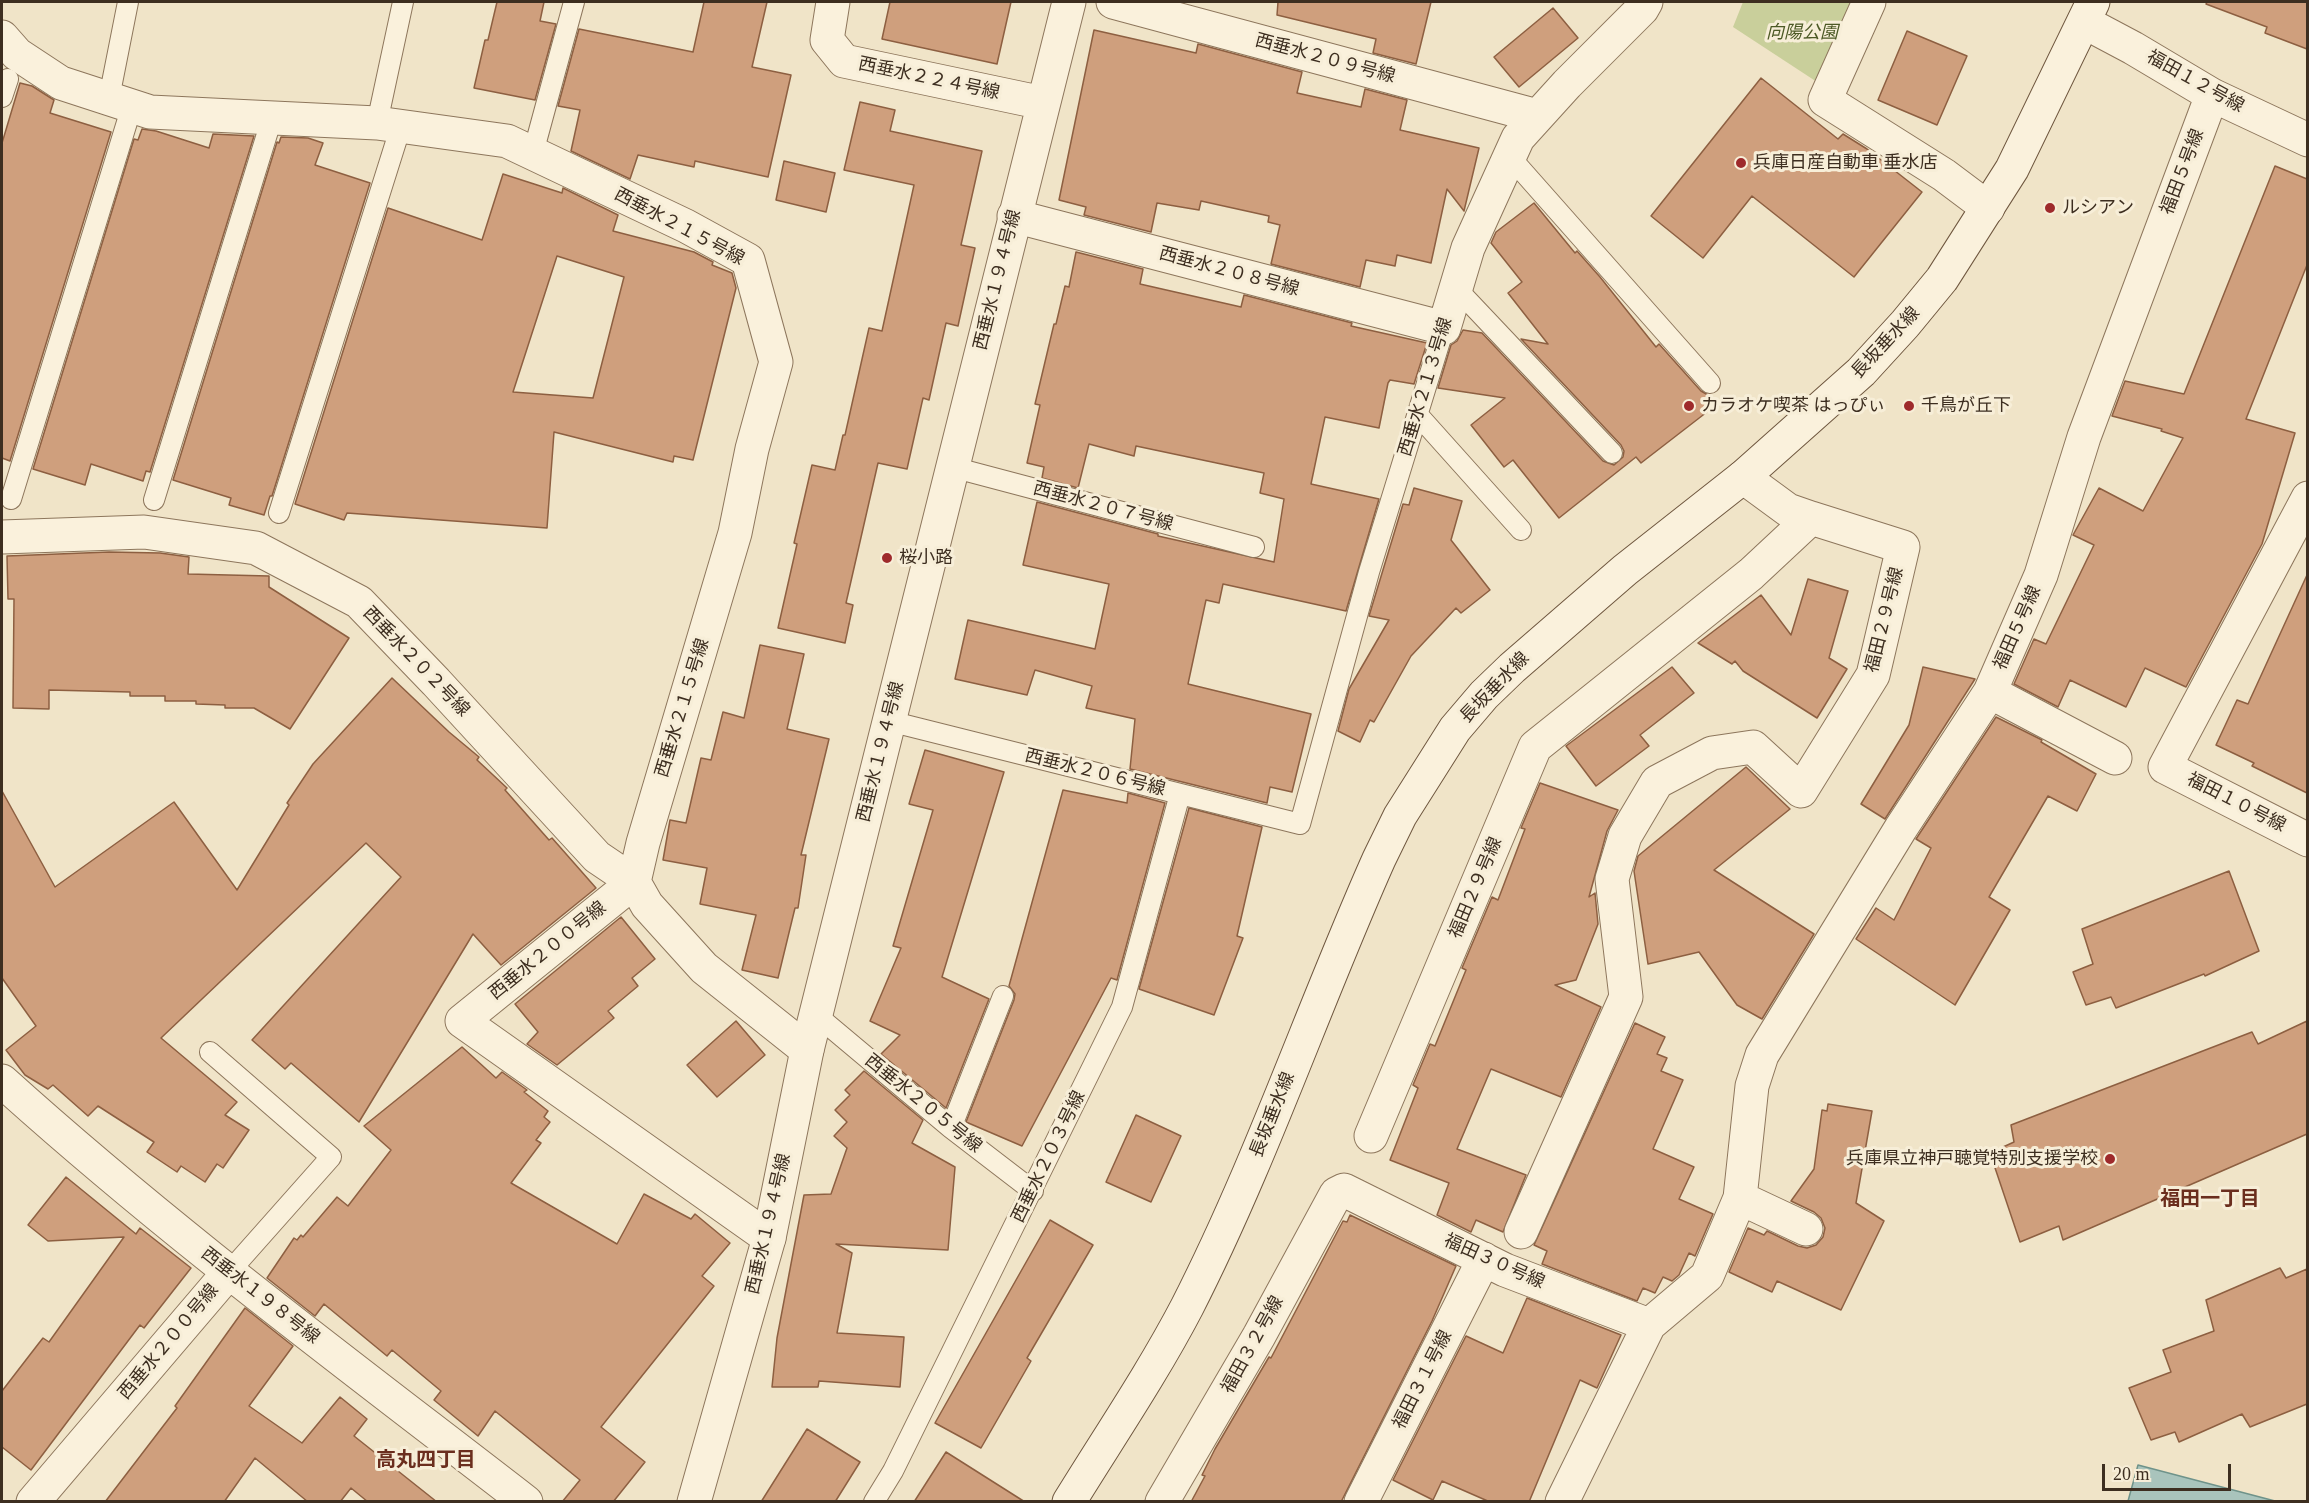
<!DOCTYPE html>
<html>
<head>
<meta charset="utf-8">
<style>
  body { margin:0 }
  #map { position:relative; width:2309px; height:1503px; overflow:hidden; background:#f0e4c8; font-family:"Times New Roman",serif }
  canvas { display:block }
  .frame { position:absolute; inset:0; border:3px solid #3d2e20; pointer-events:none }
  .scale { position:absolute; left:2102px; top:1464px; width:129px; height:27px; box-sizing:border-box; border:3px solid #3d2e20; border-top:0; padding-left:8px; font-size:18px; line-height:21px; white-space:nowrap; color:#3d2e20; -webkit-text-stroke:4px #f7eed8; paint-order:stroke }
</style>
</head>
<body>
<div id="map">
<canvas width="2309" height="1503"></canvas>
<div class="frame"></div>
<div class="scale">20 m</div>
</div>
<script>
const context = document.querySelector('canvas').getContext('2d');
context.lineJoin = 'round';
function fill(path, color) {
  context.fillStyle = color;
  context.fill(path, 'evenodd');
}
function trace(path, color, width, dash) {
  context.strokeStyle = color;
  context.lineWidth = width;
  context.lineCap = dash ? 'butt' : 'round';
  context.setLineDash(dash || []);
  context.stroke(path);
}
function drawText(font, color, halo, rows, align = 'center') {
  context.font = font + ' "Times New Roman","Noto Sans JP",serif';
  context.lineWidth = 6;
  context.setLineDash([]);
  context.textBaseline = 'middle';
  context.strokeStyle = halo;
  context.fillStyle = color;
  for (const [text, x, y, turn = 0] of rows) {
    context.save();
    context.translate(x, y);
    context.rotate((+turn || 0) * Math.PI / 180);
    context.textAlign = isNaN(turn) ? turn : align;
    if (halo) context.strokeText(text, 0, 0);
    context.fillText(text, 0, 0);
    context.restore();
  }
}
fill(new Path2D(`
  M 1743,2 L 1851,2 L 1817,82 L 1733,27 Z`), '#c9cf9b');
const water = new Path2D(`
  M 2138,1465 L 2275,1501 L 2128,1501 Z`);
fill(water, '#a9c4bc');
trace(water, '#6f938a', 1.5);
const building = new Path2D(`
  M 497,2 L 544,2 L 540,21 L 556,24 L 535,100 L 474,88 L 485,40 L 488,40 Z
  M 704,2 L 767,2 L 752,67 L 791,75 L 768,177 L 695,161 L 694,167 L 638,155 L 630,179 L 571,151 L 580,110 L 558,106 L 579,29 L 693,52 Z
  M 890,2 L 1011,2 L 997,64 L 882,39 Z
  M 1278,2 L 1431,2 L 1416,64 L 1373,53 L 1376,39 L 1277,15 Z
  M 2207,2 L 2307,2 L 2307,49 L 2265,33 L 2267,27 L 2206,4 Z
  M 1553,8 L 1578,38 L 1519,87 L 1494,57 Z
  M 1094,30 L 1196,53 L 1198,44 L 1302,72 L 1297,93 L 1361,107 L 1365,89 L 1407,100 L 1400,130 L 1479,148 L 1464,211 L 1447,189 L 1431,263 L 1397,255 L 1395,266 L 1366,260 L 1360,287 L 1271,264 L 1280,225 L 1268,222 L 1269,216 L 1201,201 L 1199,210 L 1157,203 L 1151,232 L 1084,215 L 1086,207 L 1059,200 Z
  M 1907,31 L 1967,56 L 1937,125 L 1878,100 Z
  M 1761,78 L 1838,139 L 1843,134 L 1867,149 L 1922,192 L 1854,277 L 1752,196 L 1703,258 L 1651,216 Z
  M 20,83 L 32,86 L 54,100 L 50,113 L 111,132 L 10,461 L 2,458 L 2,143 Z
  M 860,102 L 895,110 L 890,131 L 982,151 L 961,245 L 975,248 L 958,326 L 946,323 L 929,400 L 923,398 L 907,469 L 878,463 L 846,603 L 853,605 L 845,643 L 778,628 L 797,544 L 794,543 L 812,465 L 835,470 L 843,435 L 845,435 L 869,328 L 882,331 L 914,185 L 844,170 Z
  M 142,129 L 156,131 L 209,148 L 213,134 L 254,136 L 150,472 L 146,471 L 143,481 L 91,464 L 85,485 L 33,469 L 134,139 L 138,140 Z
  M 281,137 L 308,138 L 323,143 L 315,165 L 370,183 L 272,496 L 270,496 L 264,515 L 229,505 L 231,498 L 173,480 L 277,142 L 279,143 Z
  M 784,161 L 835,173 L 826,212 L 776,200 Z
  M 2275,166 L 2307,179 L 2307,265 L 2246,419 L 2295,433 L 2262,544 L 2186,687 L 2145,668 L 2126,707 L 2070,680 L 2058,707 L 2014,684 L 2034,639 L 2046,644 L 2094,545 L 2073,535 L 2099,488 L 2143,511 L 2183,438 L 2161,431 L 2162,429 L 2112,416 L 2125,381 L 2184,394 Z
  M 503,174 L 562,193 L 563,188 L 618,215 L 613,231 L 694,252 L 713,262 L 712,265 L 732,273 L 736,288 L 693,460 L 674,456 L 673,462 L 554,432 L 547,528 L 347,513 L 344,520 L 295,504 L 388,208 L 482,240 ZM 557,256 L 624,277 L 593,398 L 513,392 Z
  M 1534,203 L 1575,253 L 1577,251 L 1600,277 L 1656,347 L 1659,344 L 1701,391 L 1708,395 L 1716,405 L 1641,463 L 1636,457 L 1559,518 L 1513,460 L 1504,467 L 1471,425 L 1505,398 L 1438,388 L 1451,345 L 1457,341 L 1463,330 L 1482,333 L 1603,461 L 1614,465 L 1623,457 L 1624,451 L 1621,445 L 1521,339 L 1548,344 L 1508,293 L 1522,282 L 1491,243 L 1496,232 Z
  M 1076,252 L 1143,269 L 1140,284 L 1241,307 L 1244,295 L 1352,323 L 1351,326 L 1427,343 L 1414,384 L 1390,380 L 1388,383 L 1379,428 L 1325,417 L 1311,484 L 1379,499 L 1346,611 L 1223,584 L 1219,603 L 1206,600 L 1188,684 L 1311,714 L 1292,792 L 1270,787 L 1267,803 L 1130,769 L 1135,719 L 1086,708 L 1092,686 L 1035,670 L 1027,695 L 955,679 L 968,620 L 1095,649 L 1109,584 L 1023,565 L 1037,502 L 1158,534 L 1158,536 L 1274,562 L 1284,499 L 1260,493 L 1264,473 L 1136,446 L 1134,456 L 1089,444 L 1078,488 L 1042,478 L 1044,467 L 1027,463 L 1040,405 L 1035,404 L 1054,324 L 1056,324 L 1065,286 L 1069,287 Z
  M 1414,488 L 1462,501 L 1451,540 L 1490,590 L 1461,613 L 1456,608 L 1411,656 L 1374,722 L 1370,720 L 1360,742 L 1338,731 L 1349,689 L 1389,620 L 1369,616 L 1403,504 L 1409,505 Z
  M 109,552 L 160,553 L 189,557 L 188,574 L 269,576 L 269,587 L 349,638 L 290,729 L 254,708 L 225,708 L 225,705 L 196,704 L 196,701 L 165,701 L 165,696 L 130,696 L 130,692 L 49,690 L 49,709 L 13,708 L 14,599 L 8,599 L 7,556 Z
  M 2307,575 L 2307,793 L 2252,766 L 2254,763 L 2216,745 L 2237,700 L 2248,704 Z
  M 1808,579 L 1848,591 L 1829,658 L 1847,669 L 1817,718 L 1743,671 L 1735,661 L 1732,664 L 1698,643 L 1761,595 L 1791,635 Z
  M 760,645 L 804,654 L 787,729 L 829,739 L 801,855 L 806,855 L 798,908 L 795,908 L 778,978 L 742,970 L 756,915 L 700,904 L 707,868 L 663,860 L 670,820 L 686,823 L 701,758 L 711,760 L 723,712 L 744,718 Z
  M 1672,667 L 1694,693 L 1640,735 L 1649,746 L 1596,786 L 1566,746 Z
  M 1923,667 L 1975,679 L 1885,819 L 1861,804 L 1909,725 Z
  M 392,678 L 449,732 L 479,757 L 477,760 L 507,788 L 505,790 L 549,840 L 552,838 L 596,888 L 501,965 L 473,934 L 359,1122 L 291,1063 L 285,1069 L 252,1040 L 401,877 L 366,843 L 161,1038 L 237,1102 L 225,1115 L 249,1130 L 223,1168 L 217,1164 L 205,1182 L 181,1166 L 177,1172 L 147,1152 L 154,1142 L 98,1106 L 88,1116 L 53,1085 L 48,1089 L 25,1075 L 6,1050 L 36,1026 L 2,978 L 2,791 L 55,887 L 174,802 L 237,890 L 289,805 L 287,803 L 313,764 Z
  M 1996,717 L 2042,740 L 2041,742 L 2096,774 L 2077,811 L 2048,796 L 1989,897 L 2010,910 L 1955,1005 L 1856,939 L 1876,908 L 1894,920 L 1931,848 L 1916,839 Z
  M 925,750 L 1004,772 L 942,977 L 989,999 L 946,1108 L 881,1054 L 900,1035 L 870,1021 L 901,948 L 893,946 L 933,810 L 909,804 Z
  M 1746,767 L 1790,809 L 1714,870 L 1814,934 L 1762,1019 L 1737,1005 L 1699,952 L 1648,964 L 1634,871 L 1638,856 Z
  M 1540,783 L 1618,810 L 1607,831 L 1589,897 L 1595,893 L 1598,924 L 1576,980 L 1555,985 L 1601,1007 L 1561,1097 L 1491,1069 L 1457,1149 L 1526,1175 L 1503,1232 L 1476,1220 L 1471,1232 L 1437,1215 L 1449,1183 L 1390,1160 L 1418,1088 L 1413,1085 L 1430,1044 L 1435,1046 L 1466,970 L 1462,968 L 1492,897 L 1498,900 L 1525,829 L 1521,828 Z
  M 1063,790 L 1127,803 L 1128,793 L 1165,803 L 1117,980 L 1111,978 L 1022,1146 L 966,1122 L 1014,1000 L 1015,994 L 1009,986 Z
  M 1189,808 L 1262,827 L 1237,936 L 1243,938 L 1214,1015 L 1139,989 Z
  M 2229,871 L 2259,951 L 2205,976 L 2204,974 L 2116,1008 L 2111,997 L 2086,1005 L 2073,972 L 2093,964 L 2082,929 Z
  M 621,917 L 655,959 L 632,978 L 638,986 L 608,1011 L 614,1018 L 557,1065 L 527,1044 L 538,1032 L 515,1004 Z
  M 736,1021 L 765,1055 L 717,1097 L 687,1065 Z
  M 2307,1021 L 2307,1134 L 2063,1240 L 2059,1226 L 2020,1242 L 1990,1153 L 2014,1142 L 2011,1125 L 2252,1032 L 2258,1044 Z
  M 1635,1023 L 1665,1037 L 1657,1054 L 1667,1058 L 1661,1071 L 1683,1080 L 1653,1149 L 1694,1167 L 1679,1199 L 1713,1214 L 1695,1256 L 1689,1253 L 1679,1275 L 1672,1281 L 1663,1277 L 1655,1293 L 1643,1288 L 1637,1301 L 1542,1264 L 1547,1251 L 1534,1245 Z
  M 462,1047 L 496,1078 L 502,1072 L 527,1090 L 524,1092 L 548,1111 L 544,1117 L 550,1122 L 536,1140 L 541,1143 L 511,1183 L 617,1244 L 644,1194 L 691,1219 L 695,1214 L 730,1243 L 702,1276 L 714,1286 L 601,1427 L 645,1462 L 613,1502 L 562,1502 L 580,1480 L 495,1411 L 478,1436 L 434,1400 L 441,1391 L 392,1350 L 387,1356 L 324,1304 L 315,1316 L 267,1278 L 294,1238 L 297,1240 L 301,1235 L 303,1237 L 337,1197 L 348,1206 L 391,1150 L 364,1126 Z
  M 864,1071 L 923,1120 L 912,1143 L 955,1167 L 948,1250 L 836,1244 L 852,1253 L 837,1333 L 904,1337 L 900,1387 L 819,1381 L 818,1387 L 772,1387 L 777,1338 L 804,1195 L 831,1194 L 847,1148 L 834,1136 L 847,1122 L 835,1110 L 850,1095 L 845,1090 Z
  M 1828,1104 L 1872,1111 L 1856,1203 L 1884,1221 L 1841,1310 L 1777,1281 L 1772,1292 L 1729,1272 L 1748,1228 L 1764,1235 L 1767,1231 L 1798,1246 L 1807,1248 L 1816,1245 L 1823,1237 L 1825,1228 L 1821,1218 L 1814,1212 L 1791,1201 L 1814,1169 L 1822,1110 L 1827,1111 Z
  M 1136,1115 L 1181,1136 L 1151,1202 L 1106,1182 Z
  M 66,1177 L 136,1234 L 140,1228 L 191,1268 L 144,1328 L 140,1325 L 31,1470 L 2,1447 L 2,1391 L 39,1343 L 43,1338 L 49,1342 L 124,1237 L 48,1241 L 28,1225 Z
  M 1350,1215 L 1456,1266 L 1432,1321 L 1341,1502 L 1191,1502 L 1205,1476 L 1202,1475 L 1215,1449 L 1269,1357 L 1271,1358 L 1343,1221 L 1347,1222 Z
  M 1050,1220 L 1093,1245 L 1027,1358 L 1031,1361 L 981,1448 L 935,1423 Z
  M 2280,1268 L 2286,1278 L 2307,1269 L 2307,1404 L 2250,1427 L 2242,1414 L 2179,1442 L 2175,1432 L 2151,1440 L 2129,1388 L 2171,1372 L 2163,1350 L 2214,1331 L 2206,1300 Z
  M 1527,1298 L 1621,1335 L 1597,1388 L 1580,1380 L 1529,1502 L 1490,1502 L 1442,1481 L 1433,1500 L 1393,1480 L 1466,1336 L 1503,1353 Z
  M 245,1308 L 293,1346 L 249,1406 L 302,1443 L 340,1397 L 367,1419 L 354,1436 L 437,1502 L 368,1502 L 351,1488 L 340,1502 L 308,1502 L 255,1458 L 224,1502 L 105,1502 L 177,1408 L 175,1406 Z
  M 807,1429 L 860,1462 L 835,1502 L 761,1502 Z
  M 946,1452 L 1025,1502 L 914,1502 Z`);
fill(building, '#cf9f7d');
trace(building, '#8d5f41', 1.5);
const service = new Path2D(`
  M 2,97 L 8,79
  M 109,98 L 128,2
  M 377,123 L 403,2
  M 533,153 L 574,2
  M 1510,157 L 1710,383
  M 1456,288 L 1612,453
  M 1418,415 L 1521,530
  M 952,467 L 1254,547
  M 11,499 L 132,106
  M 154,500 L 272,118
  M 279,513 L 401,126
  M 889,721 L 1300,824 L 1369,572 L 1444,328
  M 815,1014 L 951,1128 L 1033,1191
  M 210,1052 L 331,1157 L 229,1272
  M 951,1128 L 1003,996
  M 874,1502 L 893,1471 L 1122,1007 L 1180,794`);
const minor = new Path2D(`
  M 1113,2 L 1537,116
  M 1869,2 L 1825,100 L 1944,175 L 1988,208
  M 2084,22 L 2133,48 L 2212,95 L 2308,140
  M 2,37 L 17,54 L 61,83 L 150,112 L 377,123 L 507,141 L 686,226 L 748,260 L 776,362 L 752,449 L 735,533 L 643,843 L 634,882
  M 1014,216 L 1444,328 L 1468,248 L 1518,138 L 1567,84 L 1642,9 L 1646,2
  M 1743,477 L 1788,510 L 1811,518
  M 2308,498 L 2165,767 L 2308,840
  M 2,537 L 144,532 L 256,548 L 359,602 L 436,682 L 597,857 L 634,882 L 647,905 L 704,968 L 807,1050
  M 1990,692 L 2115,758
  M 634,882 L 462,1021 L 769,1238
  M 2,1081 C 168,1231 349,1365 526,1502
  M 1371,1136 L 1535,747 L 1751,574 L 1811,518 L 1903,547 L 1873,675 L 1801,791 L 1753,747 L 1712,753 L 1657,782 L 1625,836 L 1612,879 L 1626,997 L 1521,1232
  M 1740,1198 L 1806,1229
  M 1649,1325 L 1707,1276 L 1740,1198 L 1752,1086 L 1762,1055 L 1901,828 L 1990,692 L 2041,575 L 2084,437 L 2212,95
  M 33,1502 L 229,1272
  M 1162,1502 L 1259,1336 L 1336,1194 L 1344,1190 L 1505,1270 L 1649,1325 L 1562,1502
  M 1361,1502 L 1484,1259`);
const tertiary = new Path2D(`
  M 833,2 L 827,40 L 844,61 L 1043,103
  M 694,1502 L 769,1238 L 807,1050 L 1069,2`);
const secondary = new Path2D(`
  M 1069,1502 C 1109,1437 1152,1374 1187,1307 C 1261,1162 1313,1007 1379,859 L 1400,816 L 1455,729 L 1484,695 L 1512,668 L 1625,570 L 1743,477 L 1861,372 L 1905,324 L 1942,279 L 2012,169 L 2093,2`);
trace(service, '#8d765c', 22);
trace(minor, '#8d765c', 35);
trace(tertiary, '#8d765c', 35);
trace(secondary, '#6f573f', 35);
trace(service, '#faf1dc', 20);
trace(minor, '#faf1dc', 33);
trace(tertiary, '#faf1dc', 33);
trace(secondary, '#faf1dc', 33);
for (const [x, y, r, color] of [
  [1741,163,6,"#9e2a2b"],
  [2050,208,6,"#9e2a2b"],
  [1689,406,6,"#9e2a2b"],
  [1909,406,6,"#9e2a2b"],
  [887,558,6,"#9e2a2b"],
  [2110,1159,6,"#9e2a2b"]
]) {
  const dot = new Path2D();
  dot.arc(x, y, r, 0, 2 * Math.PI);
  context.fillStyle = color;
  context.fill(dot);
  trace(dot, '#f7eed8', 2);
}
drawText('italic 18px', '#4d5a26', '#f7eed8', [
  ["向陽公園",1802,33]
]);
drawText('18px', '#3d2e20', '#f7eed8', [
  ["西垂水２０９号線",1325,59,15],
  ["西垂水２２４号線",929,79,12],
  ["福田１２号線",2195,82,29],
  ["福田５号線",2183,172,-69],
  ["西垂水２１５号線",679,227,28],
  ["西垂水２０８号線",1229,272,15],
  ["西垂水１９４号線",998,280,-76],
  ["長坂垂水線",1886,343,-47],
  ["西垂水２１３号線",1426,387,-73],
  ["西垂水２０７号線",1103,507,15],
  ["福田２９号線",1885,620,-76],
  ["福田５号線",2018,628,-66],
  ["西垂水２０２号線",416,662,46],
  ["長坂垂水線",1495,688,-46],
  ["西垂水２１５号線",683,708,-73],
  ["西垂水１９４号線",881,752,-76],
  ["西垂水２０６号線",1095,773,14],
  ["福田１０号線",2236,803,27],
  ["福田２９号線",1476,888,-67],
  ["西垂水２００号線",548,951,-39],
  ["西垂水２０５号線",923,1104,39],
  ["長坂垂水線",1273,1115,-68],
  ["西垂水２０３号線",1049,1157,-64],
  ["西垂水１９４号線",769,1224,-77],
  ["福田３０号線",1494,1262,24],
  ["西垂水１９８号線",260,1296,38],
  ["西垂水２００号線",169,1342,-50],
  ["福田３２号線",1253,1345,-61],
  ["福田３１号線",1423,1380,-63]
]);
drawText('18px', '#3d2e20', '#f7eed8', [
  ["兵庫日産自動車 垂水店",1753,163],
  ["ルシアン",2062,208],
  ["カラオケ喫茶 はっぴぃ",1701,406],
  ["千鳥が丘下",1921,406],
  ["桜小路",899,558],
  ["兵庫県立神戸聴覚特別支援学校",2098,1159,"right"]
], 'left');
drawText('bold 20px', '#6b2e1e', '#f7eed8', [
  ["福田一丁目",2210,1200],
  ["高丸四丁目",426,1461]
]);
</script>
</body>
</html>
